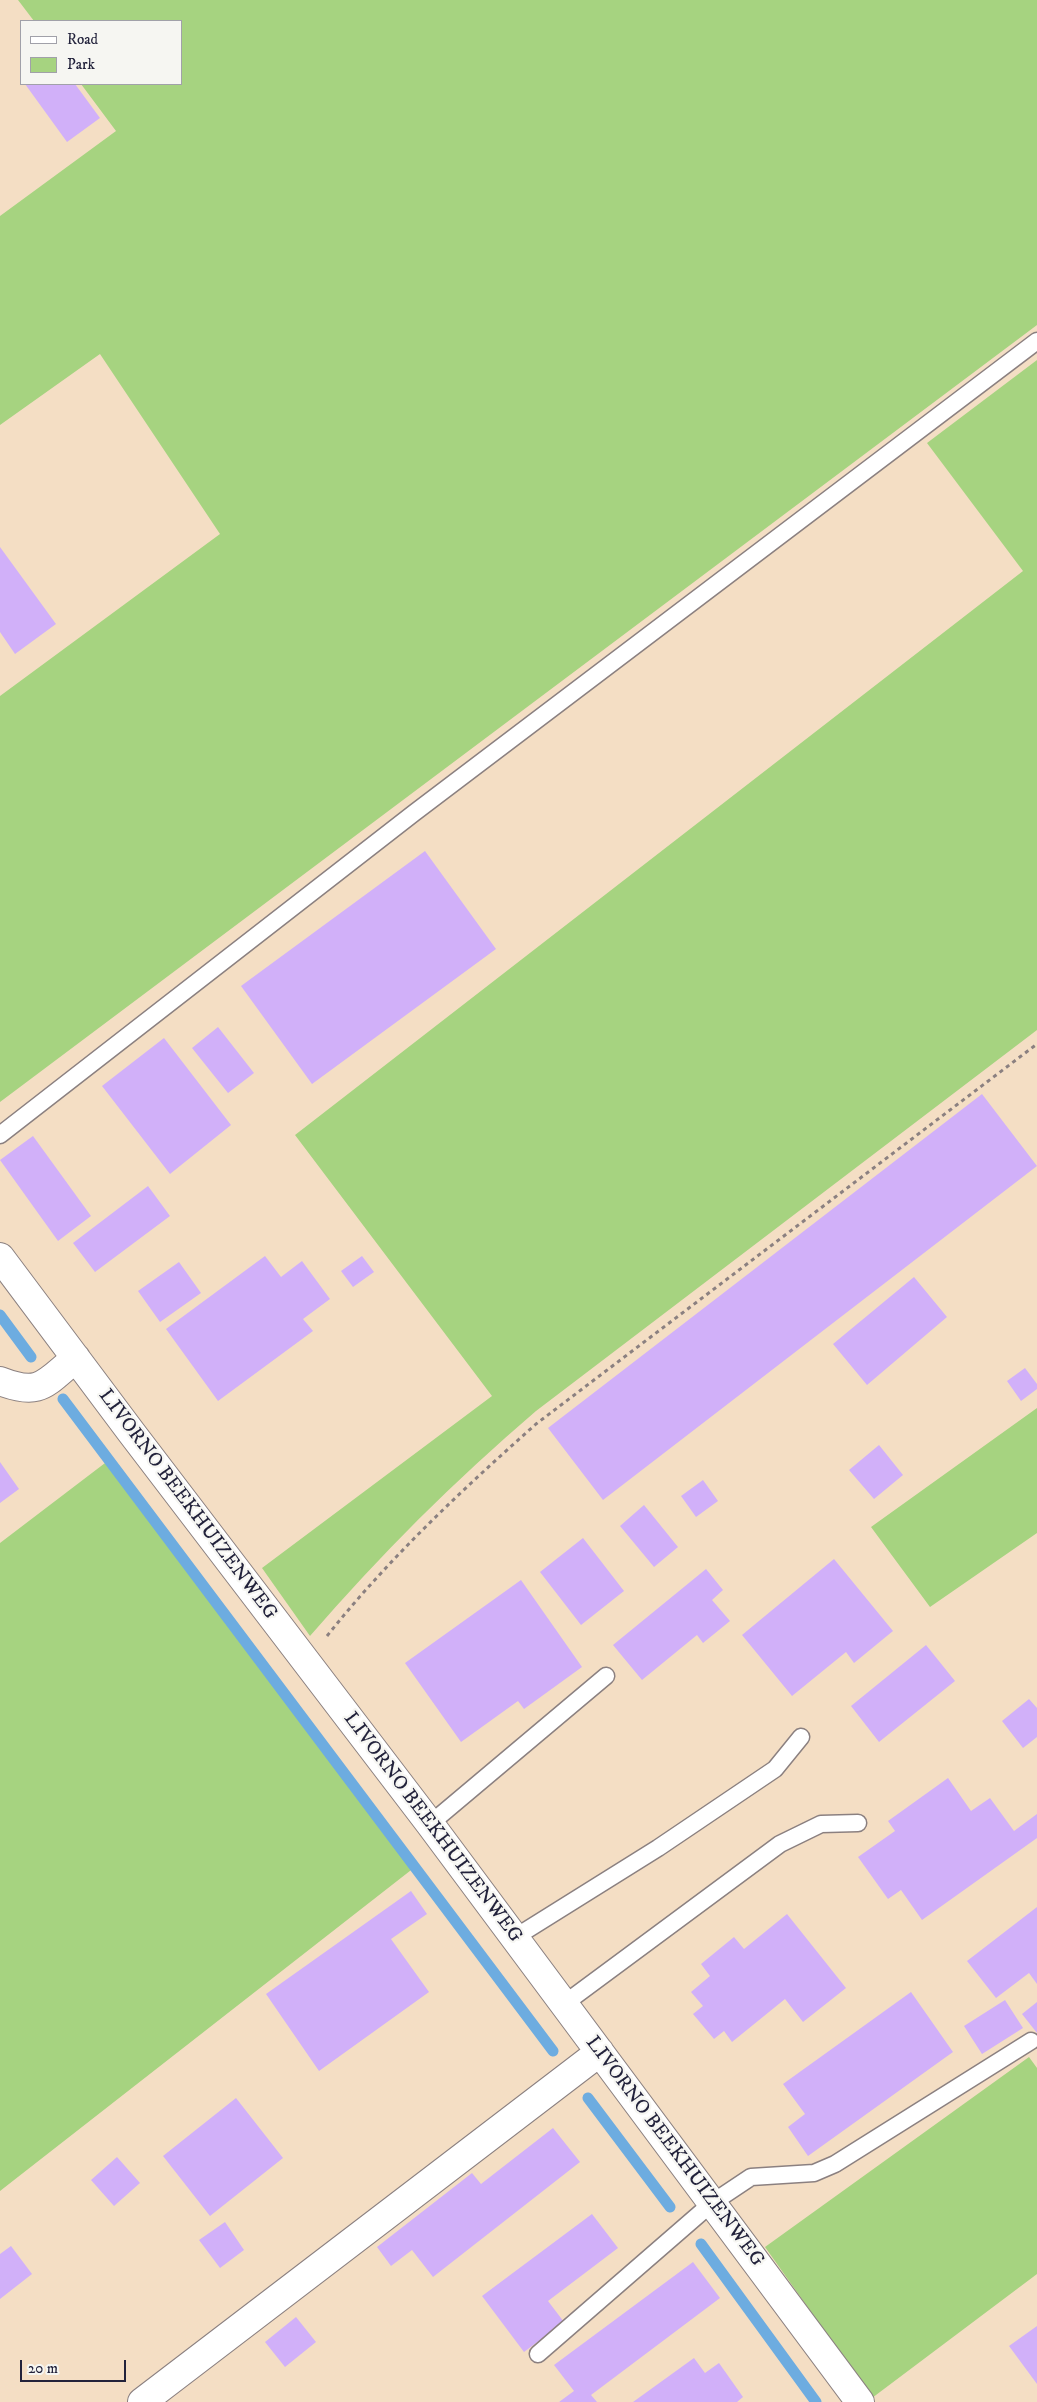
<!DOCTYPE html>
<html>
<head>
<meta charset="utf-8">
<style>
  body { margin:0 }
  #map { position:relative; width:1037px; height:2402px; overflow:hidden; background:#f4dec4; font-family:"IM FELL DW Pica",serif }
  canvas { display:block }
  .legend { position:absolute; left:20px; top:20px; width:162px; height:65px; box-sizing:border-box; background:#f6f6f2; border:1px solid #a1a1a9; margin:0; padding:6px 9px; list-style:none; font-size:15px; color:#22223b }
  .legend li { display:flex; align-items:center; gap:10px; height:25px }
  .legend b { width:25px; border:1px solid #a1a1a9 }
  .scale { position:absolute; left:20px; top:2360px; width:106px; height:22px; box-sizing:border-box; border:2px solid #22223b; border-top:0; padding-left:6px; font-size:15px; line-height:18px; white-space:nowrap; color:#22223b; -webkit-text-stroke:4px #f6f6f2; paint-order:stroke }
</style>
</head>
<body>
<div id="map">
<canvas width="1037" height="2402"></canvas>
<ul class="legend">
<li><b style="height:6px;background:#fff"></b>Road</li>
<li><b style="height:14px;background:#a6d380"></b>Park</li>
</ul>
<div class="scale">20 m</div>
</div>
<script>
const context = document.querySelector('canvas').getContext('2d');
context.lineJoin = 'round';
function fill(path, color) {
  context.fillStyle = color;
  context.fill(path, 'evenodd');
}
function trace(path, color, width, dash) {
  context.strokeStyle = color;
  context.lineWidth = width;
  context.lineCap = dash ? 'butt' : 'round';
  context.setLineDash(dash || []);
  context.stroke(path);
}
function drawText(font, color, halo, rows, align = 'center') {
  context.font = font + ' "IM FELL DW Pica",serif';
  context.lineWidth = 4.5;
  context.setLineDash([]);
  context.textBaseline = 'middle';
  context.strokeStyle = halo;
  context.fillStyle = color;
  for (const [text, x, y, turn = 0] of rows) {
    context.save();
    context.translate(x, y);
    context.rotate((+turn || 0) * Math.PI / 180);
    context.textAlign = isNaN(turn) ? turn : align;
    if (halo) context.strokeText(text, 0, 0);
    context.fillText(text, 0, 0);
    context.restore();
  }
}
fill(new Path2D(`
  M 18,0 L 1037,0 L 1037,325 L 0,1102 L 0,696 L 220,534 L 100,354 L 0,425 L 0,216 L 116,131 L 81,84 L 181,84 L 181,21 L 34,21 Z
  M 1037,360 L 1037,1030 L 536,1411 C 455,1480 380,1555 310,1636 L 262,1568 L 492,1396 L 295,1135 L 1023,571 L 927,443 Z
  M 1037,1408 L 1037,1533 L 930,1607 L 871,1527 Z
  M 109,1460 L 415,1867 L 0,2191 L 0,1543 Z
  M 1029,2057 L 1037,2068 L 1037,2274 L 872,2398 L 765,2247 Z`), '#a6d380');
trace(new Path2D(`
  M 0,1315 L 31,1357
  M 63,1399 L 553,2051
  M 588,2098 L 670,2207
  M 701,2244 L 816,2402`), '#6dace0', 11);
fill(new Path2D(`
  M 25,84 L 75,84 L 100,118 L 67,142 Z
  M 0,547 L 56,624 L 15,654 L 0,632 Z
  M 425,851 L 496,949 L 312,1084 L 241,986 Z
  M 218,1027 L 254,1073 L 228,1093 L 192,1048 Z
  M 164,1038 L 231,1125 L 170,1174 L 102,1086 Z
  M 982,1094 L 1037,1166 L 603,1500 L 548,1428 Z
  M 33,1136 L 91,1216 L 58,1241 L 0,1160 Z
  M 148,1186 L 170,1216 L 95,1272 L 73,1243 Z
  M 265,1256 L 281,1277 L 302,1261 L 330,1299 L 303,1319 L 313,1331 L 218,1401 L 166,1329 Z
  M 362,1256 L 374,1272 L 353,1287 L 341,1271 Z
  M 179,1262 L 201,1293 L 160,1322 L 138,1291 Z
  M 914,1277 L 947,1317 L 867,1385 L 833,1344 Z
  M 1025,1368 L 1037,1384 L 1037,1389 L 1021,1401 L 1007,1381 Z
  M 879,1445 L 903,1475 L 874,1499 L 849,1470 Z
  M 0,1462 L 19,1489 L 0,1503 Z
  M 703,1480 L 718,1501 L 696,1517 L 681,1496 Z
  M 644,1505 L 678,1547 L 654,1567 L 620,1526 Z
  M 583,1538 L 624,1591 L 581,1625 L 540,1572 Z
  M 834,1559 L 893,1631 L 854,1663 L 846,1652 L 792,1696 L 742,1635 Z
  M 706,1569 L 723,1590 L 712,1600 L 730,1621 L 703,1643 L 697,1635 L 642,1680 L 613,1645 Z
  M 521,1580 L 582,1667 L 524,1709 L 518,1701 L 461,1742 L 405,1663 Z
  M 926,1645 L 955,1681 L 879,1742 L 851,1706 Z
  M 1029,1699 L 1037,1708 L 1037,1737 L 1023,1748 L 1002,1721 Z
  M 948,1778 L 971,1811 L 990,1798 L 1014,1831 L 1037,1814 L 1037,1838 L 922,1920 L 901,1890 L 888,1899 L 858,1857 L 895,1831 L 888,1821 Z
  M 411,1891 L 427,1914 L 391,1939 L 429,1992 L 319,2071 L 266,1994 Z
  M 1037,1907 L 1037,1984 L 1029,1973 L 996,1998 L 967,1961 Z
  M 787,1914 L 846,1988 L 803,2022 L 785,1999 L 732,2042 L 724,2031 L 714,2039 L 693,2014 L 703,2006 L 691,1992 L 710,1976 L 701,1964 L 734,1937 L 744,1949 Z
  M 911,1992 L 953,2052 L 808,2156 L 788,2127 L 805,2114 L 783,2084 Z
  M 1005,2000 L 1023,2028 L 982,2054 L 964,2026 Z
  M 1037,2002 L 1037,2033 L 1022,2014 Z
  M 236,2098 L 283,2158 L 210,2216 L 163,2156 Z
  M 553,2128 L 580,2162 L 433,2277 L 412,2250 L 391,2266 L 377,2247 L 472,2173 L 481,2184 Z
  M 117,2157 L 140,2183 L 114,2206 L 91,2180 Z
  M 592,2214 L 618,2248 L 548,2301 L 564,2322 L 524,2352 L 482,2296 Z
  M 225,2222 L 244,2250 L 220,2268 L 199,2240 Z
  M 11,2246 L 32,2274 L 0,2299 L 0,2254 Z
  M 693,2262 L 720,2298 L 591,2395 L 597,2402 L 559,2402 L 574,2391 L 554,2365 Z
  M 296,2317 L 316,2342 L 285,2367 L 265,2342 Z
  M 1037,2326 L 1037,2384 L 1009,2346 Z
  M 694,2358 L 705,2373 L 719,2363 L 743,2397 L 737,2402 L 633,2402 Z`), '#d1b0f9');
const service = new Path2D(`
  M 0,1135 L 414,813 L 1037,341
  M 430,1824 L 606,1676
  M 514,1938 L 658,1848 L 775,1769 L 801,1737
  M 564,2004 L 780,1844 L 821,1824 L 858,1823
  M 538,2354 L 712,2203 L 751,2177 L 814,2173 L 835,2164 L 1031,2041`);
const minor = new Path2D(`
  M 0,1257 L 131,1432 L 430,1824 L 860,2402
  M 0,1381 C 41,1397 45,1383 76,1358
  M 142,2402 L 600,2052`);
trace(service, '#8b8080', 19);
trace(minor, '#8b8080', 30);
trace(new Path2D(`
  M 327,1636 C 389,1558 462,1490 536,1424 L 1037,1044`), '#8b8080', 3, [4, 4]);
trace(service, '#fff', 16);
trace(minor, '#fff', 28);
drawText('20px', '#22223b', '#f6f6f2', [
  ["LIVORNO BEEKHUIZENWEG",187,1505,53],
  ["LIVORNO BEEKHUIZENWEG",432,1828,53],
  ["LIVORNO BEEKHUIZENWEG",674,2152,53]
]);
</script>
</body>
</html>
